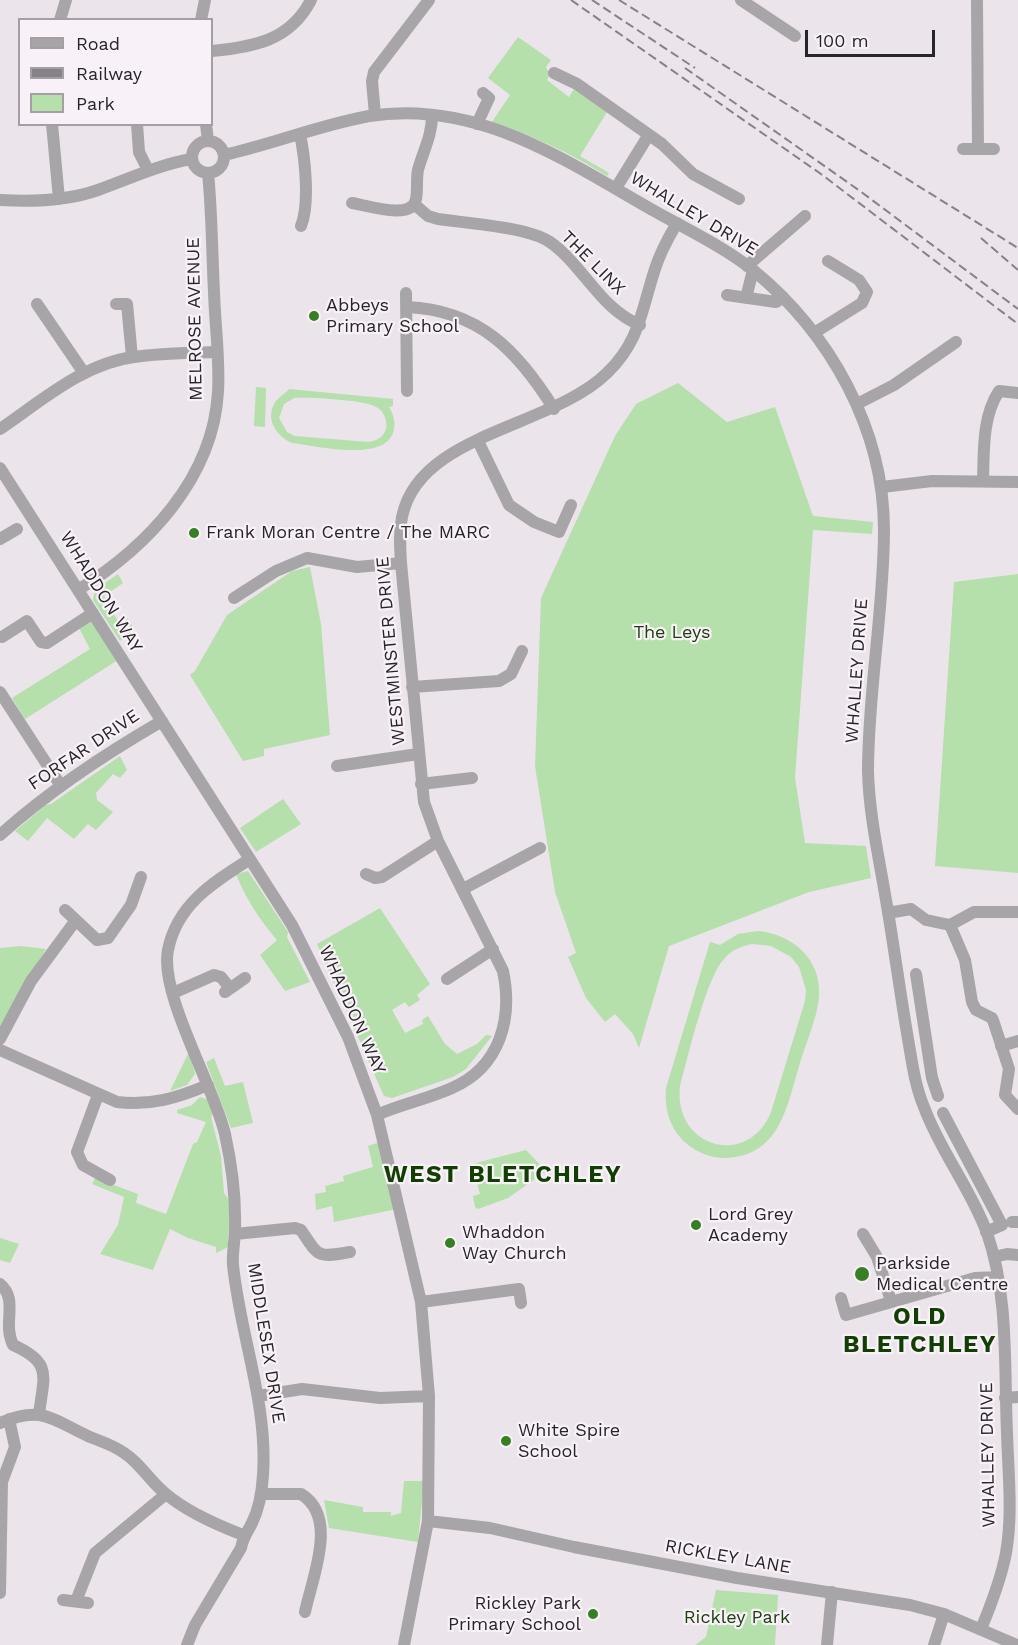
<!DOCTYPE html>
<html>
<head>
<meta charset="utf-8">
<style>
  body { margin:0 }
  #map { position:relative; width:1018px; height:1645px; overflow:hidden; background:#ebe4eb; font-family:"Work Sans",sans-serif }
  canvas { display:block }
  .legend { position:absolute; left:18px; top:18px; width:195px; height:108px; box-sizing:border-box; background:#f9f1f8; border:2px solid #a59fa5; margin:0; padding:8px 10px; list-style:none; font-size:18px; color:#282528 }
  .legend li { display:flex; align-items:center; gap:12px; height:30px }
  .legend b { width:30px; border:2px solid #a59fa5 }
  .scale { position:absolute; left:805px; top:30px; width:130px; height:27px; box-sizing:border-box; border:3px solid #282528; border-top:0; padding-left:8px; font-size:18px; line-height:21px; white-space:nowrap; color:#282528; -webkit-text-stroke:4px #f9f1f8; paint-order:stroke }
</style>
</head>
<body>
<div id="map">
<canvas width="1018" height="1645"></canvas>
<ul class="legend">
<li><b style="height:8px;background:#a8a5a8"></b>Road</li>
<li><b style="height:8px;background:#878287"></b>Railway</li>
<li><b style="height:16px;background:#b5dfab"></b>Park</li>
</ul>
<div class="scale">100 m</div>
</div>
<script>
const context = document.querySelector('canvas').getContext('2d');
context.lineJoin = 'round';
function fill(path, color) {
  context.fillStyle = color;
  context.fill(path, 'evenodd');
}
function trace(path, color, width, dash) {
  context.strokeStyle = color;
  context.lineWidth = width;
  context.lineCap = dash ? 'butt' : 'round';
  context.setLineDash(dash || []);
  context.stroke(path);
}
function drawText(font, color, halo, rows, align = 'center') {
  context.font = font + ' "Work Sans",sans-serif';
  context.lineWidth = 4.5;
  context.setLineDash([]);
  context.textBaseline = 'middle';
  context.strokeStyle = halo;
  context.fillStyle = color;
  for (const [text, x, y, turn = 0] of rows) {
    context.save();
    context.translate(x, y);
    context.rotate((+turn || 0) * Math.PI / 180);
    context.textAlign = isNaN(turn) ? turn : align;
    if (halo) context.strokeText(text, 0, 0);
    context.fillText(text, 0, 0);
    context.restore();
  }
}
fill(new Path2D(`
  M 518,37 L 551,60 L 546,67 L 550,75 L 547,80 L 569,97 L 574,89 L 607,112 L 580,156 L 609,173 L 607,176 C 570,153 534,136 492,122 L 510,95 L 488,78 Z
  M 678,383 L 727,422 L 775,407 L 813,516 L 873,522 L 872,534 L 813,530 L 795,778 L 805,843 L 866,846 L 871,878 L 809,892 L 669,946 L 639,1048 L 633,1034 L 615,1014 L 605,1022 L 586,998 L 568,957 L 576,953 L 555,892 L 535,766 L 541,598 L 615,436 L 636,404 Z
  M 256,387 L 266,388 L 265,427 L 254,426 Z
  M 289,389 L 393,399 L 393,406 L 389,407 C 394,415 396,424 393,433 C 382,462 317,446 292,443 C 276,436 264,418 276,401 C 280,396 286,393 289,389 ZM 294,398 C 309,397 362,400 374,406 C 383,409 388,420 386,429 C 383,438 376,441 368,442 L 295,436 L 287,432 L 279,418 L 284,404 Z
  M 310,567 L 321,624 L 330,735 L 264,749 L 264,756 L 243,761 L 190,675 L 195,671 L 227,615 L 292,571 Z
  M 118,574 L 123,583 L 104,596 L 116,612 L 114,614 L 118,621 L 123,622 L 128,619 L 135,630 L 120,641 L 93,600 L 95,590 Z
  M 1018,574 L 1018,873 L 935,866 L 954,582 Z
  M 92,619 L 118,660 L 25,719 L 12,698 L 90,649 L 79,628 Z
  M 120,756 L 127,770 L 120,778 L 113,774 L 96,793 L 97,800 L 113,812 L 96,830 L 88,824 L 74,839 L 47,818 L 28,841 L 15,831 L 46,805 L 51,804 Z
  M 283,799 L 301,824 L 256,852 L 240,828 Z
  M 248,871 L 288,932 L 287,937 L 310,982 L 285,991 L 260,955 L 277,940 C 259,919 246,899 236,874 Z
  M 380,908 L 430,984 L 417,995 L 420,1000 L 409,1007 L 405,1002 L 392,1010 L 405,1033 L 423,1024 L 422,1020 L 428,1016 L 445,1044 L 457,1054 L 477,1044 L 486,1035 L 492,1036 L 466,1069 L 453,1077 L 392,1098 L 384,1096 L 317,944 Z
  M 758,931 C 792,934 822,959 819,997 C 817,1019 806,1042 800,1063 C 788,1101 782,1150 735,1157 C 719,1160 704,1156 691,1147 C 671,1133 664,1111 666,1088 L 710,942 L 720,945 L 738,934 ZM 752,944 L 771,946 L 791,957 L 799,967 L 806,990 L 805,1001 L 771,1112 C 748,1169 673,1148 680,1086 C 688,1057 706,978 724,959 C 731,950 742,946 752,944 Z
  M 20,946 L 46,949 L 0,1026 L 0,948 Z
  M 189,1052 L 195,1074 L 187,1085 L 170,1091 Z
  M 214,1058 L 225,1086 L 243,1082 L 253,1123 L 231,1128 L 206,1062 Z
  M 200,1097 L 212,1101 L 214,1110 L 211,1117 L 221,1156 L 224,1193 L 230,1201 L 228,1247 L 216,1253 L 216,1247 L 188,1238 L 170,1229 L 153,1270 L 100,1254 L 118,1225 L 124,1197 L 92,1184 L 95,1178 L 138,1194 L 136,1203 L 166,1214 L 193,1144 L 197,1142 L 206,1122 L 177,1113 L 177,1110 L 192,1105 Z
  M 383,1141 L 397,1209 L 334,1222 L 332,1206 L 316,1210 L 315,1194 L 326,1192 L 325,1186 L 344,1181 L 343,1176 L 373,1167 L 368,1146 Z
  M 526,1150 L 546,1171 L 508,1198 L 478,1209 L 475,1207 L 473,1196 L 480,1194 L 472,1164 Z
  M 0,1238 L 19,1244 L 10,1263 L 0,1260 Z
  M 404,1481 L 424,1481 L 418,1542 L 329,1528 L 324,1500 L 363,1507 L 363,1512 L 391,1512 L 391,1516 L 401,1513 Z
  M 716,1590 L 778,1595 L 775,1645 L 695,1645 L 706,1637 Z`), '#b5dfab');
trace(new Path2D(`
  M 741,0 L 795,36
  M 977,0 L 978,149
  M 60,20 L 66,0
  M 201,20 L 205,0
  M 212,51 C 253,47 290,41 311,0
  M 554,73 L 577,84 L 662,144 L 693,174 L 739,199
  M 375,115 L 372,81 L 374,72 L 429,0
  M 52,124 L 59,199
  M 137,124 L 139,152 L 148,170
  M 206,124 L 208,141
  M 477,124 L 489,98 L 483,93
  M 300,134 C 305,158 310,204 301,226
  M192 157a16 16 0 1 1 32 0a16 16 0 1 1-32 0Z
  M 963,149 L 994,149
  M 224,155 C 273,144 320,125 369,116 C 476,99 563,159 649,208 C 684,228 721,245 753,270 C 830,333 884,429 884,530 C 884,610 868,691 868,771 C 869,814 879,858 886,900 C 894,946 900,993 908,1039 C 912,1062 915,1086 924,1107 C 940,1151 971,1189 987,1233 C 1009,1296 1004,1367 1007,1432 C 1008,1472 1013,1513 1006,1553 C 1001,1579 991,1605 981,1629
  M 616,188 L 648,136
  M 0,200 C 32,202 67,201 98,190 C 129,179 158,165 191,159
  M 352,203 C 366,205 413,221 416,199 C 418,189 416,180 418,170 C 423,151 432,136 432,116
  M 414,204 L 428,216 L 438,219 C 465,223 528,227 550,242 C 584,266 600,309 640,325
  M 747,266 L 805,216
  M 406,293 L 407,391
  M 727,295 L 776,302 L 783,297
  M 746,298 L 753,270
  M 37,304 L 84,373
  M 116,304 L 127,304 L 132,357
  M 407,307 C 479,310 518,351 554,409
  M 814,333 L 862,303 L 867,292 L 859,280 L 828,261
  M 857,404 L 894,385 L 956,342
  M 0,429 C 40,402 84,363 134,357 C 161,353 189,353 217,352
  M 478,441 L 509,505 L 534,522 L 559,532 L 571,505
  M 0,468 L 292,925 L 348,1037 L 377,1115 L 421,1302 L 429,1396 L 428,1521 L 404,1645
  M 983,481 C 984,451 982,417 999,391 L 1018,393
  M 882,487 L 932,481 L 1018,482
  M 0,539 L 17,529
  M 78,590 C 147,547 213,479 218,392 C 220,360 215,325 214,292 C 212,253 212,213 208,173
  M 234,598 L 276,571 L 307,558 L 357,567 L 401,563
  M 2,637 L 27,621 L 41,642 L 47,643 L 93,613
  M 412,687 L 499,681 L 511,674 L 522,651
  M 0,692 L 61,786
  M 337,766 L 418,754
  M 421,784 L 472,778
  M 0,835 C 49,791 105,754 162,721
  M 366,874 L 375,878 L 382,877 L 438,841
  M 463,889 L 540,848
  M 65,910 L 97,940 L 108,938 L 131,905 L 141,877
  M 888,913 L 911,909 L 926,920 L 950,925 L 965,960 L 972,1002 L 976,1010 L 992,1018 L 994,1023 L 1009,1069 L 1005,1095 L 1018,1109
  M 950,925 L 974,912 L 1018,912
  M 916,974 L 932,1078 L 938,1096
  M 447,979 L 493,949
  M 225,992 L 245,978
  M 173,993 L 214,975 L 221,977 L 230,988
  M 0,1039 L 31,981 L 76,920
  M 1001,1046 L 1018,1041
  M 0,1050 L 117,1102 C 151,1106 177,1098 208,1085
  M 98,1095 L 77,1152 L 83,1165 L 110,1180
  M 943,1113 L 1002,1225 L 986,1232
  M 377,1115 C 401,1104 428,1099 452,1088 C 500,1067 513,1019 503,971 L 438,841 L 424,802 L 401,563 C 400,547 399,533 402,517 C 419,433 551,428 607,373 C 639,342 641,313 654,272 C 659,255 668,238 677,223
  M 1012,1222 L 1018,1222
  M 235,1234 L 295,1228 L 301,1230 C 319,1257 317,1258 350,1252
  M 863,1234 L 877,1257 L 891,1301
  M 994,1257 L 1007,1254 L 1018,1255
  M 0,1284 C 19,1300 2,1322 13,1345 C 54,1363 43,1377 39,1415
  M 841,1298 L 846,1315 L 975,1278 L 998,1277
  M 421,1302 L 519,1289 L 521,1303
  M 258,1396 L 302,1389 L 380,1398 L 429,1396
  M 1005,1398 L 1018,1397
  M 0,1423 C 43,1404 54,1421 90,1437 C 106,1443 122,1449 134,1461 C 145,1471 154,1485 166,1494 C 187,1512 217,1525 243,1535
  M 261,1494 L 301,1494 C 339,1517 312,1578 305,1612
  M 428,1521 L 490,1528 L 574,1547 L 737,1578 L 910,1605 L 944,1614 L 1017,1645
  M 0,1593 L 2,1482 L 15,1447 L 9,1419
  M 63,1600 L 88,1603
  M 76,1601 L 95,1553 L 166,1494
  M 187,1645 L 195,1625 L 241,1548 C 243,1537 247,1533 252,1523 C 259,1509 262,1492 263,1475 C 268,1404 240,1335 233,1265 C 232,1253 235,1241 235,1229 C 236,1197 232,1166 225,1134 C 214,1086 159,994 168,950 C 177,904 214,882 250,859
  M 827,1645 L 832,1592
  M 934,1645 L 944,1614`), '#a8a5a8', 12);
trace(new Path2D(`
  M 571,0 L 821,174 L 1018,324
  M 592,0 L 695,68
  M 619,0 L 1018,248
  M 685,68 L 860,191 L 1018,309
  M 981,238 L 1018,270`), '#878287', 2, [9, 4.5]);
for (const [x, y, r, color] of [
  [314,316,6,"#377f24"],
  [194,533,6,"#377f24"],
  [696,1225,6,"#377f24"],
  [450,1243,6,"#377f24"],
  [862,1274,8,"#377f24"],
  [506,1441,6,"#377f24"],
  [593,1614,6,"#377f24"]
]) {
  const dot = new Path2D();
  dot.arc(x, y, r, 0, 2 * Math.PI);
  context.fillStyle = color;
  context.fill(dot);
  trace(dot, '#f9f1f8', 2);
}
drawText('18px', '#282528', '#f9f1f8', [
  ["WHALLEY DRIVE",694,214,31],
  ["THE LINX",593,263,45],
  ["MELROSE AVENUE",195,319,-91],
  ["WHADDON WAY",101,592,58],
  ["WESTMINSTER DRIVE",391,651,-95],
  ["WHALLEY DRIVE",857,671,-86],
  ["FORFAR DRIVE",84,750,-34],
  ["WHADDON WAY",352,1010,66],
  ["MIDDLESEX DRIVE",266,1343,81],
  ["WHALLEY DRIVE",988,1455,-91],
  ["RICKLEY LANE",728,1557,10]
]);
drawText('18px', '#282528', '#f9f1f8', [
  ["Abbeys",326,306],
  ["Primary School",326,327],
  ["Frank Moran Centre / The MARC",206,533],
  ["Lord Grey",708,1215],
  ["Academy",708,1236],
  ["Whaddon",462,1233],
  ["Way Church",462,1254],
  ["Parkside",876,1264],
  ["Medical Centre",876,1285],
  ["White Spire",518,1431],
  ["School",518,1452],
  ["Rickley Park",581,1604,"right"],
  ["Primary School",581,1625,"right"]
], 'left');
drawText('18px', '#1a400f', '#f9f1f8', [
  ["The Leys",672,633],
  ["Rickley Park",737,1618]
]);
context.letterSpacing = '1.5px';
drawText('bold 24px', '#113f03', '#f9f1f8', [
  ["WEST BLETCHLEY",503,1175],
  ["OLD",920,1317],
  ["BLETCHLEY",920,1345]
]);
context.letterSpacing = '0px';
</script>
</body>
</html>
